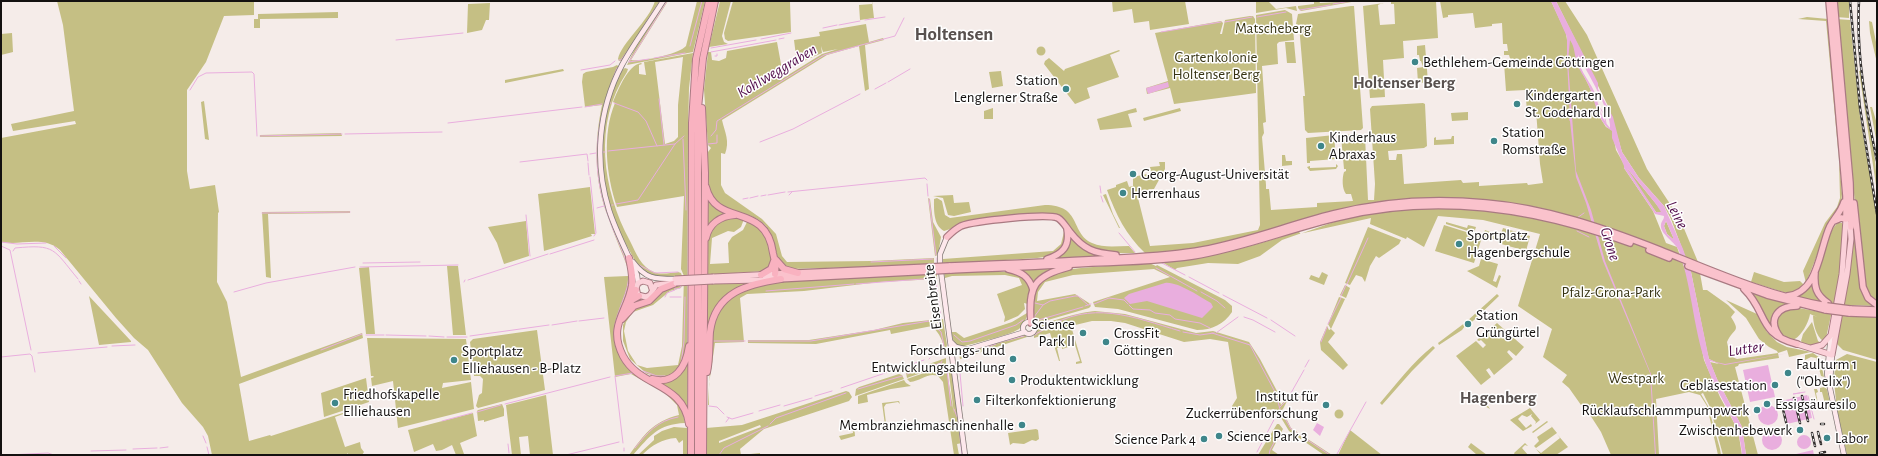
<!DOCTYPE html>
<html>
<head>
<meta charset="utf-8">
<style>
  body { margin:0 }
  #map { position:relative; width:1878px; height:456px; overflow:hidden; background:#f5ece9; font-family:"Alegreya Sans",sans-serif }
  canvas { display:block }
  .frame { position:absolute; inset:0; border:2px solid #141110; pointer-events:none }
</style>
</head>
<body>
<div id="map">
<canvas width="1878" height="456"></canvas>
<div class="frame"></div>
</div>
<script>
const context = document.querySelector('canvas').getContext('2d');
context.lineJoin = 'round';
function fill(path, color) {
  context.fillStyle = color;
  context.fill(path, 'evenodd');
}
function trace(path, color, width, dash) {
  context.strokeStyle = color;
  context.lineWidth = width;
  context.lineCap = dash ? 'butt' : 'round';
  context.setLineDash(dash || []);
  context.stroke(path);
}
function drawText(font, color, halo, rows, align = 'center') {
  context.font = font + ' "Alegreya Sans",sans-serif';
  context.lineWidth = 3;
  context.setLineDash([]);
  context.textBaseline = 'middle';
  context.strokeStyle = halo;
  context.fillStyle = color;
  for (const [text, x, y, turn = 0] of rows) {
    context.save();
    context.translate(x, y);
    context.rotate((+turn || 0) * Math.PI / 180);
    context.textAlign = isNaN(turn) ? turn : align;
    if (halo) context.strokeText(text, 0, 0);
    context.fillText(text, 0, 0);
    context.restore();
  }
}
fill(new Path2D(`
  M 57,1 L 254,1 L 254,15 L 224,16 L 206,62 L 187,90 L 187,171 L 190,189 L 215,185 L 219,212 L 218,213 L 217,282 L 227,302 L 241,377 L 362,333 L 363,338 L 239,384 L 249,441 L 270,435 L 271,436 L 349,411 L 349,412 L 335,417 L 345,447 L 360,442 L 361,448 L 364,452 L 362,455 L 349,455 L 347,453 L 347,455 L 212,455 L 208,436 L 203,427 L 182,403 L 148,350 L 134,338 L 116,318 L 60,250 C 43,235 20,246 1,242 L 1,138 L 76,124 L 75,121 L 13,131 L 11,124 L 74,111 L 63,25 Z
  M 655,1 L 661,1 L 622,61 L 619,61 L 618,59 C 621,43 649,21 655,1 Z
  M 665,1 L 668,1 L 631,60 C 642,62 679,54 686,46 L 697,1 L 705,1 L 693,52 L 627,65 L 638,42 Z
  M 720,1 L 731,1 L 722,36 L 724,42 L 728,44 L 709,47 Z
  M 733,1 L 804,1 L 790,2 L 791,32 L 728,41 L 725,39 L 724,33 Z
  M 872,1 L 874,18 L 860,20 L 859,5 L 872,4 Z
  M 1112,1 L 1185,1 L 1189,24 L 1150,30 L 1149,21 L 1134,23 L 1132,9 L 1113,12 Z
  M 1256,1 L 1268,1 L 1276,9 L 1296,6 L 1297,11 L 1286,8 L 1256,13 Z
  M 1314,1 L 1319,1 L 1320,3 L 1357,1 L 1301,11 L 1298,8 L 1298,6 L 1314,4 Z
  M 1384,1 L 1386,1 L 1378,5 L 1380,25 L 1395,24 L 1394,4 L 1391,4 L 1391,1 L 1436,1 L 1438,38 L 1403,41 L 1404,58 L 1383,60 L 1385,97 L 1370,98 L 1363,6 L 1384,3 Z
  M 1440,1 L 1551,1 L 1566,33 L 1567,40 L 1569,41 L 1570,39 L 1575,48 L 1577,62 L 1592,92 L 1599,116 L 1606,127 L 1612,130 L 1616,150 L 1625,166 L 1624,168 L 1653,211 L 1666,243 L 1677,247 L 1688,278 L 1704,360 L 1720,397 L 1738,430 L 1742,455 L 1723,455 L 1710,407 L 1703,393 L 1701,394 L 1708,406 L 1720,449 L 1721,455 L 1718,455 L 1707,406 L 1700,395 L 1689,392 L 1656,399 L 1659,455 L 1611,455 L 1601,432 L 1583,404 L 1581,405 L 1569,388 L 1562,382 L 1567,375 L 1543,357 L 1552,329 L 1518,306 L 1540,234 L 1483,220 L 1438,216 L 1424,247 L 1407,237 L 1406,239 L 1370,224 L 1371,218 L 1299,234 L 1282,240 L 1260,256 L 1238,264 L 1208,263 L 1177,268 L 1175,270 L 1162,262 C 1209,259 1254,246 1299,231 L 1300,234 L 1348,217 L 1364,213 L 1400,209 L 1438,206 L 1509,212 L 1549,220 L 1578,229 L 1578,219 C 1511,202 1442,191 1373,204 C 1318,214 1266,235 1212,246 C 1190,250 1168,252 1145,253 C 1126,235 1116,215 1107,190 L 1116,187 L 1116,185 L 1127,181 L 1129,187 L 1133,186 L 1133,177 L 1147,174 L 1148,178 L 1156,176 L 1155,171 L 1151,172 L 1150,167 L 1160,166 L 1159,162 L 1165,162 L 1165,169 L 1154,189 L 1139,191 L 1137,194 L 1150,246 L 1193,243 L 1258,230 L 1260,225 L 1256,15 L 1285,10 L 1292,14 L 1294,40 L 1279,42 L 1277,44 L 1278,64 L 1262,66 L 1266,122 L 1263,123 L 1264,133 L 1262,137 L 1266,185 L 1266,189 L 1269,189 L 1271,210 L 1317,207 L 1317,203 L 1353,201 L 1351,194 L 1346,194 C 1342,189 1342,178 1344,172 L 1346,171 L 1346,169 L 1344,169 L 1341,136 L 1343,135 L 1361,134 L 1365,136 L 1368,200 L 1374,200 L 1375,184 L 1370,109 L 1372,106 L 1423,103 L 1425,104 L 1427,146 L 1424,148 L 1388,151 L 1389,160 L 1396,160 L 1397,154 L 1402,154 L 1404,184 L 1461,180 L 1463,183 L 1479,182 L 1479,186 L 1527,183 L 1528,185 L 1543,183 L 1540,164 L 1536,110 L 1527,110 L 1525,90 L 1506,91 L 1504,63 L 1511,62 L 1509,55 L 1504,55 L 1504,51 L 1508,51 L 1507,44 L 1503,44 L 1502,23 L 1492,24 L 1492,26 L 1475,28 L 1473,13 L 1448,15 L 1448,17 L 1443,18 Z
  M 1556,1 L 1565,1 L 1587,35 L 1647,169 L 1680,219 L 1698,262 L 1703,290 L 1707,290 L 1728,305 L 1735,312 L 1731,317 C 1741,333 1734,327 1727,342 L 1730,356 L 1737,359 L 1778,353 L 1777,351 L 1769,347 L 1759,339 L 1746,318 L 1726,300 L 1757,314 L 1767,332 L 1777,342 L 1787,347 L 1811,352 L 1789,357 L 1787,350 L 1778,353 L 1779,358 L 1739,364 L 1738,366 L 1735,367 L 1758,455 L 1746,455 L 1742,427 L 1717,379 L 1710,362 L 1719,364 L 1709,359 L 1707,351 L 1691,272 L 1671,219 L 1664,206 L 1639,178 L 1622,152 L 1609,108 Z
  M 1835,1 L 1849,1 L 1849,18 L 1836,17 Z
  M 490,3 L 489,20 L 486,20 L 482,30 L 467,33 L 468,4 Z
  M 1351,6 L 1354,6 L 1363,128 L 1361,130 L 1308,133 L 1305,130 L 1303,96 L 1305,96 L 1299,25 L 1296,24 L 1298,14 Z
  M 338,12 L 338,18 L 260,19 L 260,28 L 254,28 L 254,19 L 258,19 L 258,14 Z
  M 1250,16 L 1253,16 L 1255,19 L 1256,93 L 1174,104 L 1170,88 L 1147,94 L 1146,88 L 1168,81 L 1155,33 L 1221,21 L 1223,23 L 1220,34 L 1222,34 L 1225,20 Z
  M 1807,17 L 1828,19 L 1842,194 L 1841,206 L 1829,225 L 1806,283 L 1803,271 L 1825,223 L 1837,207 L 1840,198 L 1839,159 L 1826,21 L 1798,19 Z
  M 1836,19 L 1850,20 L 1860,117 L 1877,217 L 1877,303 L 1867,293 L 1863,280 Z
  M 1869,21 L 1872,22 L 1877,47 L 1877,63 L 1870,33 Z
  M 866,24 L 869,42 L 883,38 L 884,40 L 865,45 L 869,89 L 865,91 L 859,46 L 827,55 L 722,120 C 725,133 730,141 725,154 L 721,153 L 721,185 L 725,193 L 762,219 L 776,234 L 782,256 L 787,262 L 871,261 L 934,258 L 934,265 L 789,269 L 780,263 C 774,251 775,237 766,226 C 758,217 747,214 736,212 C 704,204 708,179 708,152 L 711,148 L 708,145 L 704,90 L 708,52 L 711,52 L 712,60 L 719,61 L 726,58 L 727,51 L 777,42 L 783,75 L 779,76 L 780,80 L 822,54 L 838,49 L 823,52 L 821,46 L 822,53 L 797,64 L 794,40 L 820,36 L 819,32 Z
  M 12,33 L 13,52 L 1,55 L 1,34 Z
  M 1285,42 L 1294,42 L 1296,63 L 1287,63 Z
  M 1425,45 L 1428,82 L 1436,82 L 1418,83 L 1417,68 L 1423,67 L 1421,61 L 1420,61 L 1419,55 L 1417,55 L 1417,46 Z
  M1036.5 51a4.5 4.5 0 1 1 9 0a4.5 4.5 0 1 1-9 0Z
  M 1119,50 L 1120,51 L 1110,55 L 1119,77 L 1087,88 L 1090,98 L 1075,104 L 1044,64 L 1045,61 L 1049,58 L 1064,71 L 1065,69 Z
  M 693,53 L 689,88 L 688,134 L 687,346 L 680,370 L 665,378 L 647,374 L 630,359 L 623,341 L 623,325 L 628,313 L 668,286 L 682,285 L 681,288 L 670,291 L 653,305 L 633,312 L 626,322 L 624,331 L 628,351 L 637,365 L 647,368 L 678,365 L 682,346 L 684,276 L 681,269 L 684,196 L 617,207 C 606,175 602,134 615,103 L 613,102 C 618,90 628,65 641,63 L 642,64 L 639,65 L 639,74 L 646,75 L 644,62 ZM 683,57 L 678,105 L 678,137 L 674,141 L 665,144 L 655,62 Z
  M 617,65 L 619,67 C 597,115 590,166 609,217 C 615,232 627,252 629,268 C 633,294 621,299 617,320 C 615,331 620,348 622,359 L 667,392 L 682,408 L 685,423 C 658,424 650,436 633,455 L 629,455 C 645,434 652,422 679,415 L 677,405 L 665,393 L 631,374 L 615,377 L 604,277 L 628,276 L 628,269 C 622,252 614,235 608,217 C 594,181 594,143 602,105 L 585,107 L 582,82 L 583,74 L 586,72 L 613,67 Z
  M 625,68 L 628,69 L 627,72 C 593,123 602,189 630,241 C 636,253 641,267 654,272 C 661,275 670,273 678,272 L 681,273 L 682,276 C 669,277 657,280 646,273 C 637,268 633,256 628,248 C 602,200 592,141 614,89 C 616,82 619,71 625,68 Z
  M 563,69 L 564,71 L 505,83 L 505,80 Z
  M 1001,71 L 1003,86 L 992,88 L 989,72 Z
  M 1859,71 L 1861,71 C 1866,111 1877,151 1877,192 Z
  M 204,101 L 209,140 L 205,139 L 201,102 Z
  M 1870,107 L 1872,107 L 1877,124 L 1877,144 Z
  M 993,108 L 993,119 L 984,119 L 984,111 Z
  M 1136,108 L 1137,112 L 1128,114 L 1132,127 L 1100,130 L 1097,119 Z
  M 1180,108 L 1181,111 L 1144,121 L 1143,118 Z
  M 1468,112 L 1468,120 L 1452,121 L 1451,113 Z
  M 341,133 L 342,136 L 260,137 L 260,135 Z
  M 1334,135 L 1336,159 L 1310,161 L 1310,163 L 1307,163 L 1306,138 Z
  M 1452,136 L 1454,136 L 1454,144 L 1434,145 L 1434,138 L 1436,137 L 1436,140 L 1451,139 Z
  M 1282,155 L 1285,155 L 1286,161 L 1292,161 L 1292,165 L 1282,166 Z
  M 1336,164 L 1338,166 L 1336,169 L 1310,171 L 1307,167 L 1310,166 L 1310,168 L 1336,167 Z
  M 1627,168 L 1661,210 L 1661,212 L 1656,212 L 1629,174 Z
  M 590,187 L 595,234 L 591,234 L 592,236 L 544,251 L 538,194 Z
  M 1106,194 L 1113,214 L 1120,228 L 1119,228 L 1103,195 Z
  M 953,195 L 954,203 L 969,202 L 971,212 L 954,216 L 948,215 L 943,198 L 933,196 Z
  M 707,197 L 727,213 L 707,229 Z
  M 928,198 L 930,199 L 933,222 L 941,237 L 938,255 L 935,256 Z
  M 937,198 L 942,201 L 945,215 L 950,218 L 1045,205 C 1082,205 1070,233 1092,243 C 1103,248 1116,246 1129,246 L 1135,253 L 1105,253 L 1086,247 L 1063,219 L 1052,214 L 1042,213 L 972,222 L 944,231 C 933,225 934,209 934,199 Z
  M 1853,209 L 1861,286 L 1877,306 L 1850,305 L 1848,316 L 1877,317 L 1877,360 L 1843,350 L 1836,343 Z
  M 350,211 L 350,213 L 268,214 L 271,278 L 266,277 L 262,212 Z
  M 727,218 L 744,219 L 741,227 L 734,232 L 728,231 L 712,238 L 710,264 L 729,263 L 728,243 L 732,237 L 743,230 L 748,220 C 764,227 775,249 771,266 L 764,271 L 707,275 L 708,238 L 715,224 Z
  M 526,221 L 529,256 L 504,264 L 497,243 L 488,227 Z
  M 1666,221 L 1673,237 L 1673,239 L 1667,234 L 1664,226 Z
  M 1446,222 L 1467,228 L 1468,225 L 1476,227 L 1474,233 L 1446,224 Z
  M 1838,223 L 1842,223 L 1844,227 L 1840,275 L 1826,338 L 1823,341 C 1816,336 1813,323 1813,315 L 1817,317 L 1810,314 C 1809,322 1801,337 1793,340 C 1780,335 1777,331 1777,317 L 1785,309 L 1794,307 L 1830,314 L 1832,303 L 1819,292 C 1818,287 1816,281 1816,276 C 1818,264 1828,230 1838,223 Z
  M 1444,225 L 1482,237 L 1474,263 L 1435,251 Z
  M 1368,227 L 1401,240 L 1399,244 L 1379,258 L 1376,256 L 1370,266 L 1365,282 L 1362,277 L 1356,275 L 1350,285 L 1345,283 Z
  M 1503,228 L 1530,236 L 1526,251 L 1498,243 Z
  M 1485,230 L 1495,234 L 1494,239 L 1483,236 Z
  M 1064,232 L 1066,232 L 1064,247 L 1051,256 L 1037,258 L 943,264 L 943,259 L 1053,251 L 1061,244 Z
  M 1070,236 L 1086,251 L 1103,256 L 1053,259 C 1064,255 1071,248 1070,236 Z
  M 1481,259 L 1498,264 L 1493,281 L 1496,282 L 1499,275 L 1501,276 L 1497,288 L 1467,271 L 1479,266 Z
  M 1142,263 L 1149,263 L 1156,266 L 1157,265 L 1225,300 L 1232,306 L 1232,312 C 1224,324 1212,330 1197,330 L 1118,309 L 1095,307 L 1093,302 L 1170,277 L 1154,269 L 1073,275 L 1045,282 L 1038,292 L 1037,301 L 1075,294 L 1089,303 L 1091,306 L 1089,308 L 1041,322 L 1033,321 L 1035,290 L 1042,278 L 1065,270 L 1081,268 Z
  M 447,266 L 458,266 L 466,335 L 453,335 Z
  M 1070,266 L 1043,273 L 1033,284 L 1026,274 L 1015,269 Z
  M 369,267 L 375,334 L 366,334 L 359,268 Z
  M 944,272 L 1006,272 C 1012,272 1020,273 1024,277 C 1037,288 1030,318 1020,328 C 1015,334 975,343 965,346 L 957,346 L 953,340 L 951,332 L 956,332 L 964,338 L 1012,322 L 1027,313 L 1028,304 L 1024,303 L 1025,309 L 1018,316 L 1004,322 L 1005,317 L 997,294 L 1022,285 L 1019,278 L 1005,275 L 952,276 L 945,278 Z
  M 1322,272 L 1328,275 L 1324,285 L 1309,279 L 1311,275 L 1319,278 Z
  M 1754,272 L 1784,282 L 1800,281 L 1804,285 C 1798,292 1792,294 1783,292 L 1751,282 Z
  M 937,273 L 937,279 L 880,282 L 804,291 L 747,294 L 740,298 L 744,342 L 715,343 L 709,384 L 709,405 L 708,405 L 712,335 L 716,319 L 724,305 L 731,297 L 760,284 L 825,278 Z
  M 1813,277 L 1824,303 L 1795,297 L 1807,289 Z
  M 747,283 L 728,295 L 706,336 L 707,284 Z
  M 1345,285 L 1350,288 L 1346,298 L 1340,295 Z
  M 1748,291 L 1790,304 L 1778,310 L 1774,333 Z
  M 1497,294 L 1499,296 L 1473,321 L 1465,326 L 1462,330 L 1439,345 L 1438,343 L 1466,322 Z
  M 89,296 L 131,341 L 131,342 L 99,345 Z
  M 1339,297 L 1345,299 L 1331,329 L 1335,333 L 1328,342 L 1348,365 L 1343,370 L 1321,350 L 1320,342 L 1327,326 L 1329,330 L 1331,329 L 1328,324 Z
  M 1095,311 L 1125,314 L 1196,333 L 1213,331 L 1249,342 L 1260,359 L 1277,391 L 1281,405 L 1285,400 L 1287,401 L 1283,409 L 1276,414 L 1274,409 L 1233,415 L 1232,406 L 1237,398 L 1228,342 L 1210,339 L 1184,342 L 1125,323 L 1111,321 L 1092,321 L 1071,326 L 1082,363 L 1076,364 L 1076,362 L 1080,361 L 1075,345 L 1062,349 L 1062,347 L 1057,348 L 1060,361 L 1059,361 L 1050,333 L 1034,338 C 1034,334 1034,332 1037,329 C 1044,321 1083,312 1095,311 Z
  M 940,319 L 943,319 L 947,345 L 945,352 C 943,341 940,334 932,326 L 891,334 L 890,330 L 816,344 L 748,343 L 748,340 L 809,340 L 874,330 L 903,323 Z
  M 1812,322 L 1818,341 L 1821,343 L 1814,346 L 1802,343 L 1801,341 L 1803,334 Z
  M 1497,323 L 1524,347 L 1516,356 L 1509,350 L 1507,352 L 1513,359 L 1494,375 L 1489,368 L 1486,370 L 1491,377 L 1481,385 L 1456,356 L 1476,341 L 1483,348 L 1486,345 L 1481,340 L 1479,341 L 1477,340 Z
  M 537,330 L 545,390 L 478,408 L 476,406 L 479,395 L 482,393 L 483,379 L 480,376 L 474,376 L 470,342 L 473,339 Z
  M 1019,335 L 1025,335 L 1027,337 L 960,359 L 959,354 Z
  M 367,338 L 466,339 L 471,380 L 443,383 L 442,388 L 471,382 L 474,409 L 398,428 L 393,381 L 372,386 L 371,378 L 374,377 L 373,376 L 371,376 Z
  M 1433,346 L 1435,348 L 1412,371 L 1382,405 L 1380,403 C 1397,383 1413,362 1433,346 Z
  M 1813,353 L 1820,358 L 1824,377 L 1821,376 L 1816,358 L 1811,357 L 1805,360 L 1805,355 Z
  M 1847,354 L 1877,362 L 1877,455 L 1847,455 L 1837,411 L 1834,381 L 1838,381 L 1838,377 L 1834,377 L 1836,360 Z
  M 946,358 L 946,364 L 907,378 L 906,373 L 909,371 Z
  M 688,363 L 687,410 L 684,403 L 659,382 C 674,382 681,376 688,363 Z
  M 951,364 L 962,443 L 957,444 L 959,455 L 954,455 L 943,382 L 938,376 L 946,366 L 954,414 L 948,366 Z
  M 944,366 L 938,376 C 928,372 921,381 910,382 L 907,379 Z
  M 899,374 L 902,375 L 904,379 L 855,396 L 856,389 L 859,387 Z
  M 366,378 L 369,402 L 324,417 L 321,393 Z
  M 904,380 L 906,383 L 911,386 L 891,389 L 867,395 L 868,402 L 858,404 L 858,396 Z
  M 1824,387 L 1827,389 L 1831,408 L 1819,410 L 1814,389 L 1817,389 L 1818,392 L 1816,393 L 1819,409 L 1826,408 L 1822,392 L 1820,392 L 1820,388 Z
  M 846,391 L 849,392 L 852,397 L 849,401 L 764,429 L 740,449 L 741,455 L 760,453 L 760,455 L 704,455 L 706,428 L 742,425 ZM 760,425 L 761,427 L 719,443 L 719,441 Z
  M 1471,394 L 1486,403 L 1490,409 L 1469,397 Z
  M 546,395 L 553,455 L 530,455 L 528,436 L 519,437 L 521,455 L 512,455 L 506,405 Z
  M 899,401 L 900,404 L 898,402 L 886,404 L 884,407 L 886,423 L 889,424 L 902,423 L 901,428 L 895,430 L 885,425 L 882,403 Z
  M 502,404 L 504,409 L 504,416 L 484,422 L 484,420 L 478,421 L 477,411 L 478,410 Z
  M 1530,408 L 1540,420 L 1535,424 L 1536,422 L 1531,416 L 1532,414 L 1527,417 L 1522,415 L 1518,419 L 1526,428 L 1531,424 L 1532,426 L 1523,431 L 1510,420 Z
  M1334.5 414a4.5 4.5 0 1 1 9 0a4.5 4.5 0 1 1-9 0Z
  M 1283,412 L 1291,428 L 1332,455 L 1324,455 L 1289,431 L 1280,416 Z
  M 473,413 L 477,436 L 460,443 L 464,454 L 456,455 L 452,445 L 442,450 L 436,451 L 433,444 L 414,452 L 408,430 Z
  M 1547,421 L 1548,422 L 1557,433 L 1536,448 L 1534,446 L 1539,441 L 1537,437 L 1552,427 L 1548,422 L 1533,433 L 1532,432 Z
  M 852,423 L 854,423 L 855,436 L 841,440 L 839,436 L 853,433 Z
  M 1277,424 L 1279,424 L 1283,429 L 1272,450 L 1279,455 L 1258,455 Z
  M 674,427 L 687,428 L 687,455 L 683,455 L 683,440 L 679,443 L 676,438 C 662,439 652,445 642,455 L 638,455 L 654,440 L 654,436 L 662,431 Z
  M 1036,429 L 1038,430 L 1039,439 L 1036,441 L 1032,440 L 1024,444 L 1013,443 L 1010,445 L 1008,433 Z
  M 1350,430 L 1382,455 L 1338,455 Z
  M 1557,434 L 1568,447 L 1556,455 L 1541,455 L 1536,449 L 1541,453 L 1560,438 Z
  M 1471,443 L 1487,455 L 1477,455 L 1468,447 Z
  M 1525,443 L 1528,446 L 1525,445 L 1522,448 L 1528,455 L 1515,455 L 1514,453 Z`), '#c5bf84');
fill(new Path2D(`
  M 1551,1 L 1556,1 L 1598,83 L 1598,89 L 1613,117 L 1622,152 L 1639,178 L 1664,206 L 1683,249 L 1691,272 L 1709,359 L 1716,362 L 1725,364 L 1789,353 L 1725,365 L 1710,361 L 1717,379 L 1742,427 L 1746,455 L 1742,455 C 1741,424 1720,400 1709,372 C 1693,333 1693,290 1679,251 C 1676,242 1659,234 1661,224 C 1662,220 1664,220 1664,216 L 1655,214 L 1624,168 L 1624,166 L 1612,138 L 1612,131 C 1596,121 1595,97 1587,82 C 1584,76 1579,70 1577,63 C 1574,54 1575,47 1570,40 L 1568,61 L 1576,171 L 1591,210 L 1605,261 L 1651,374 L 1656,455 L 1655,455 L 1650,373 L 1603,261 L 1586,203 L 1576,177 L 1570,121 L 1569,120 L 1570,118 L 1567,60 L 1567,37 ZM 1578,55 C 1586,70 1612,113 1610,128 C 1600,117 1599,104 1594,91 C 1589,80 1577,67 1578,55 ZM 1627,168 L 1656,204 L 1661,212 L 1656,212 ZM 1666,221 L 1673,237 L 1673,239 L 1667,234 L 1664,226 Z
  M 1168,82 L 1169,87 L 1148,94 L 1146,88 Z
  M 1165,283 C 1177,281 1200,297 1211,303 L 1213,307 L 1202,318 L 1147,301 L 1130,304 L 1124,298 L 1129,294 Z
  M 1768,365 L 1775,397 L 1750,402 L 1743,370 Z
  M 1807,395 L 1812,418 L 1787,424 L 1781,401 Z
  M1758 415a10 10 0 1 1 20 0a10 10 0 1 1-20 0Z
  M 1317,423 L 1324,427 L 1320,436 L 1313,430 Z
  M1762 440a10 10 0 1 1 20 0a10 10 0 1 1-20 0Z
  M1797 442a7 7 0 1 1 14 0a7 7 0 1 1-14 0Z
  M 1813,450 L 1814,455 L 1792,455 Z`), '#e9aede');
trace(new Path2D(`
  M 1333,4 L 1351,1
  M 1300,10 L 1330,5
  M 1257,17 L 1286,12
  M 865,20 L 885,17
  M 1225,22 L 1252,17
  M 839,25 L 860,21
  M 823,28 L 837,25
  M 1161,32 L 1221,22
  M 636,38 L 660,1
  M 761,39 L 791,33
  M 779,39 L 784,38
  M 396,40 L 463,33
  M 690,46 L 702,1
  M 711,48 L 756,40
  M 711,52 L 776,40
  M 715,56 L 717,56 L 717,54
  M 654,58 L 685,53
  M 619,60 L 621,60 L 633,43
  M 629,62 L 667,1
  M 629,62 L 649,59
  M 617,68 C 596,119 589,163 608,216 C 614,234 623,250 628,267
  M 581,70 L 610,65 L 615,61
  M 888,82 L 910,69
  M 875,89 L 886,83
  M 190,90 L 198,77 L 206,73 L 252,72 L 254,74 L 257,136
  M 1594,96 L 1597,104
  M 659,99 L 664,145
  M 610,103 L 611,103
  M 614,103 L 638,112 L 646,121 L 657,146
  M 585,107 L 602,104
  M 1600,108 L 1604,114 L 1606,123
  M 448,123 L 582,107
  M 345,134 L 442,132
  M 260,136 L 342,134
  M 711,136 L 716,130 L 717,121 L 824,55 L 895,36 L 904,18
  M 683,139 L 686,210
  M 760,142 L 793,129 L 860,94
  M 708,144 L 717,143 L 717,135
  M 608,151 L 675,144
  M 603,152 L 605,152
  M 590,154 L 596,153
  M 520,162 L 587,154 L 588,161
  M 588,163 L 589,175
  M 590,177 L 596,233 L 594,236
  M 927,184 L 928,196
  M 1100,186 L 1101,193
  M 788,192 L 925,178 L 927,180
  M 768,195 L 785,192
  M 789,195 L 792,192
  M 761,196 L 766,195
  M 1101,196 L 1103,202
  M 750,198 L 758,196
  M 743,199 L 748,198
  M 929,199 L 936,255
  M 616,204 L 638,200 L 675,144 L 684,136
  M 612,205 L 613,205
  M 597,208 L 604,206
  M 262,213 L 350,212
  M 526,215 L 530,256
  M 1577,218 L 1584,213
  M 1577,231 L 1589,237
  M 1119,233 L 1135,252
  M 1,242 L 17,244 L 46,243
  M 1,246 L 10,250 L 31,350
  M 54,246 L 66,258
  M 13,251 L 15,248 C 56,244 53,249 78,279
  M 550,254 L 594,240
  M 937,258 L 937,264
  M 871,262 L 933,259
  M 1160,262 L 1185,275
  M 363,263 L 420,262
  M 639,265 L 655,273 L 678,272
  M 360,267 L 458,265
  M 1156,268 L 1197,291
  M 1189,277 L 1219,293
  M 468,280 L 548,254
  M 79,281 L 81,284
  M 936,281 L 941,319 L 936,328
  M 464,282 L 465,280
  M 856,284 L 936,278
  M 1347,284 L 1368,238
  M 676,289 L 680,288 L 681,285
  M 766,291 L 854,284
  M 234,292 L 266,283 L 355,267
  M 1201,292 L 1217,301 L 1225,308
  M 1223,295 L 1267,318
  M 1341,296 L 1346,285
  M 665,297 L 667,293 L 675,290 L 675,287
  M 670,297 L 681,297
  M 1035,303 L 1043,305 L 1050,301 L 1075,296 L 1078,296 L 1088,305
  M 1094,304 L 1109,298 L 1124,300 L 1128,304
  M 1129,305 L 1133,309 L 1150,310 L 1155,313 L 1170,315 L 1175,319 L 1200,323 L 1210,328
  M 1085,306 L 1091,304
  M 1244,317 L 1253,320 L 1275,332
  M 1034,320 L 1034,317 L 1043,305
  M 1271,320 L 1295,336
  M 579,321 L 604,318
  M 1035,321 L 1083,307
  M 1328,324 L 1341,298
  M 552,325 L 577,321
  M 614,331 C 616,309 630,293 629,271
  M 1183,332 L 1200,335 L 1214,333
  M 1212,333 L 1250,345 L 1275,392 L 1280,409
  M 1216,333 L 1238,317
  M 366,335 L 384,335
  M 386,335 L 426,336
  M 954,335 L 962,342 L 970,341 L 1016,325 L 1023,320
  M 1035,335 C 1038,332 1042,331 1045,329 C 1091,299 1133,317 1180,331
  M 429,336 L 444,337
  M 470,336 L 549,325
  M 447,337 L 467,337
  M 714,341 L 745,341
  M 748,341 L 811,341 L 929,321 L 941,332 L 944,346
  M 1005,341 L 1024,336
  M 1321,342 L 1327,327
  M 998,343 L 1004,341
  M 112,346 L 135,345
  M 983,348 L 996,344
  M 321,350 L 362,334
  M 38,353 L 107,347
  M 965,355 L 978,350
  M 1,357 L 30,354 L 32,356 L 35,372
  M 621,359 L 632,373
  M 929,359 L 930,358
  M 959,362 L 963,406
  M 681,364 L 684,341 L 685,297
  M 904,367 L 924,360
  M 1305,367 L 1309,360
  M 947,370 L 951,406
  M 643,371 L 657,376 L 665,376
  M 907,374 L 941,363 L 942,361
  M 841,388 L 900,368
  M 858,389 L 902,376
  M 1800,393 L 1793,394 L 1805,392
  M 815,396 L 832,391
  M 1808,396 L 1814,419
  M 505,404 L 610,377
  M 709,406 L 717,407 L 724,414
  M 784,406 L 812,398
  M 1280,407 L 1287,400 L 1304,370
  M 954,409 L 958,419 L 962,455
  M 759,411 L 780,405
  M 477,412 L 501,405
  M 1282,413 L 1291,429 L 1330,455
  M 727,417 L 732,419 L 753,413
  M 442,421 L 472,413
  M 726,422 L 729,418
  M 770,424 L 776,418 L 846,393
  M 203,436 L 206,443
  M 623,443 L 615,376 L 633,373
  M 508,444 L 509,453
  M 207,447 L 209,455
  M 160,448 L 168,447
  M 624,448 L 624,451
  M 635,448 C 648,432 657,421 678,417
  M 133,449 L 157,448
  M 91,451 L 126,450
  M 1257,452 L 1277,414
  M 1337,454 L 1366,402
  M 1,455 L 5,455
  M 8,455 L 48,453 L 54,455
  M 566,455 L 619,442
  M 719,455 L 724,448 L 768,426
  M 1269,455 L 1270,450 L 1280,432`), '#e9aede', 1);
const secondary = new Path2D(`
  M 947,237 L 940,254 L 940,264 L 965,455
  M 633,262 C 646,279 654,279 675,279
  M 638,283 L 637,275 C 628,254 616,232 609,210 C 594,162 598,110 622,65 C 634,43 650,22 663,1
  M1023 328a6 6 0 1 1 12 0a6 6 0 1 1-12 0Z
  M 1831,335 L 1827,374 L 1844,455
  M 951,342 L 956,347 L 965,349
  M 952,354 L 1025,332
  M 1830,382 L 1832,355`);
const primary = new Path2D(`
  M 713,277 L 775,274
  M 713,281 L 763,280 L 770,278 L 775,274
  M 652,289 L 650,283 L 643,281 L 638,283 L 636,288 L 638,295 L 646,297 L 650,295 L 656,285 L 674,283
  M 1797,344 L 1832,355 L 1847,274 L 1851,239 L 1850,224
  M 1811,348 L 1822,345 L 1831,335 L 1842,274 L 1846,219`);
const trunk = new Path2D(`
  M 1829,1 L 1846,196 L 1846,219 L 1841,218 L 1834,221
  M 1834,1 L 1850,183 L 1851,227
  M 1854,203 L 1863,287 L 1868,298 L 1877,305
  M 947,237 C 951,233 955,229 961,226 C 974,221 1046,213 1058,218 C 1063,221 1066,227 1070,232 C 1084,250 1094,253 1116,255
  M 1649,250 L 1669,258
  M 1047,259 C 1063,254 1070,246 1067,229
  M 949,266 C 1001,264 1052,262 1103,259 C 1136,257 1170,256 1202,250 C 1247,242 1289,225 1333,214 C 1383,201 1435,198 1486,203 C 1546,208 1604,228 1660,250 C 1715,272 1769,296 1827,306
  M 1688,266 L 1767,295 L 1826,310
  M 1008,269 C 1021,272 1029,276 1033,290
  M 950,270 C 997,268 1045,266 1092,263 C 1126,262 1159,261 1193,256 C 1243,248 1291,228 1340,217 C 1439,193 1536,208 1630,243
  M 1815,273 C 1814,287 1816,295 1828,303
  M 775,274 L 931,267
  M 777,279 L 932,271
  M 1744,289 C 1768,312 1757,334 1797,344
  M 1787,296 C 1819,293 1819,249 1830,226 C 1835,217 1841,212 1844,202
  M 1850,309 L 1877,310
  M 1849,313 L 1877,314
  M 1031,323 C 1028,286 1034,276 1069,267
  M 1781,338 C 1767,321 1776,306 1797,306`);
const motorway = new Path2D(`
  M 702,108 L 705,173 L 703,455
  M 706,187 C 716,228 766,201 773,253 C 775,260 776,267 775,274
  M 706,238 C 709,224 720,216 735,215
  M 629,258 C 631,267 633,276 632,285 C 628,312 607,325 623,356 C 640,388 683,382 689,424
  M 776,260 L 784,269 L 798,273
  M 761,275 L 771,269 L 774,261
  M 630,300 L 636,290
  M 627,306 L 632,300 L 639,296
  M 622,319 L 634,306 L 649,301 L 661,289 L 676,283
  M 707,372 C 710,359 709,345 710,332 C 715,292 748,284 781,279
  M 652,379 C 675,385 686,367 689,346
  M 691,455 L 692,123 L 696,59 L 709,1
  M 698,455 L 698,108 L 703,58 L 715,1`);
trace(secondary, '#837b78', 6);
trace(primary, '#a97a82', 7);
trace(trunk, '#a97a82', 8);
trace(motorway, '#a97a82', 8);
trace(secondary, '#fde8ec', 4.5);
trace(primary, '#fbd1d9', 5);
trace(trunk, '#fac2cc', 5.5);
trace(motorway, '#f9b2c0', 6);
const rail = new Path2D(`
  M 1850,1 L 1860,108 L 1877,214
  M 1859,1 C 1856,54 1866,109 1877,161
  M 1802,396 L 1808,421
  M 1794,398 L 1800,423
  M 1781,401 L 1787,426
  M 1821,424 L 1824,424
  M 1818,432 L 1821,444
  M 1812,433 L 1815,446
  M 1820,453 L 1825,452`);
trace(rail, '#353130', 2.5);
trace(rail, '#fff', 1, [3]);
const primaryBridge = new Path2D(`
  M 675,279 L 713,277
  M 676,283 L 713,281`);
const trunkBridge = new Path2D(`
  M 931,267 L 949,266
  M 932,271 L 950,270
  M 1827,306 L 1850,309
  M 1826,310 L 1849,313`);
trace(primaryBridge, '#a97a82', 7, []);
trace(trunkBridge, '#a97a82', 8, []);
trace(primaryBridge, '#fbd1d9', 5);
trace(trunkBridge, '#fac2cc', 5.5);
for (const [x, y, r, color] of [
  [1415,62,4,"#3e868a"],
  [1066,89,4,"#3e868a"],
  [1517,104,4,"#3e868a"],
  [1494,141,4,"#3e868a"],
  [1321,146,4,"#3e868a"],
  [1133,174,4,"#3e868a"],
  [1123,193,4,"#3e868a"],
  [1459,244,4,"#3e868a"],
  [1468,324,4,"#3e868a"],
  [1083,333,4,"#3e868a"],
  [1106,342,4,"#3e868a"],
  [1013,359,4,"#3e868a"],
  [454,360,4,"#3e868a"],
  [1788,373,4,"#3e868a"],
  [1012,380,4,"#3e868a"],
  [1775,385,4,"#3e868a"],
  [977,400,4,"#3e868a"],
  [335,403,4,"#3e868a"],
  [1767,404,4,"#3e868a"],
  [1326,405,4,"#3e868a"],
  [1757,410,4,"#3e868a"],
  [1022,425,4,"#3e868a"],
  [1800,430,4,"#3e868a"],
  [1219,436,4,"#3e868a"],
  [1827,438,4,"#3e868a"],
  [1204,439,4,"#3e868a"]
]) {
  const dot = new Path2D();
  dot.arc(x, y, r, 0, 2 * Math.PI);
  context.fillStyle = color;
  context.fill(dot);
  trace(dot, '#fff', 1.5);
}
drawText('15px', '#373414', '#fff', [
  ["Matscheberg",1273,28],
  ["Gartenkolonie",1216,57],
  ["Holtenser Berg",1216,74],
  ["Pfalz-Grona-Park",1611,292],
  ["Westpark",1636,378]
]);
drawText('15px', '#141110', '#fff', [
  ["Bethlehem-Gemeinde Göttingen",1423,62],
  ["Station",1058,80,"right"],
  ["Lenglerner Straße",1058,97,"right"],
  ["Kindergarten",1525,95],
  ["St. Godehard II",1525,112],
  ["Station",1502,132],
  ["Romstraße",1502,149],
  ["Kinderhaus",1329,137],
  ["Abraxas",1329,154],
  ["Georg-August-Universität",1141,174],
  ["Herrenhaus",1131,193],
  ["Sportplatz",1467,235],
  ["Hagenbergschule",1467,252],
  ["Station",1476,315],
  ["Grüngürtel",1476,332],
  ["Science",1075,324,"right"],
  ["Park II",1075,341,"right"],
  ["CrossFit",1114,333],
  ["Göttingen",1114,350],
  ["Forschungs- und",1005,350,"right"],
  ["Entwicklungsabteilung",1005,367,"right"],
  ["Sportplatz",462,351],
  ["Elliehausen - B-Platz",462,368],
  ["Faulturm 1",1796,364],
  ["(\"Obelix\")",1796,381],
  ["Produktentwicklung",1020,380],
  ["Gebläsestation",1767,385,"right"],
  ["Friedhofskapelle",343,394],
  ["Elliehausen",343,411],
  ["Institut für",1318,396,"right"],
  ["Zuckerrübenforschung",1318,413,"right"],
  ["Filterkonfektionierung",985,400],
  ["Essigsäuresilo",1775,404],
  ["Rücklaufschlammpumpwerk",1749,410,"right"],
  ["Membranziehmaschinenhalle",1014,425,"right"],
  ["Zwischenhebewerk",1792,430,"right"],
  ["Science Park 3",1227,436],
  ["Labor",1835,438],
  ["Science Park 4",1196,439,"right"]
], 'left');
drawText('15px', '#141110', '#fff', [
  ["Eisenbreite",933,297,-97]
]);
drawText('italic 16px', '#520e4b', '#fff', [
  ["Kohlweggraben",777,71,-31],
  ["Leine",1677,215,63],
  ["Grone",1610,244,72],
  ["Lutter",1746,349,-8]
]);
drawText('bold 17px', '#58514f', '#fff', [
  ["Holtenser Berg",1404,83],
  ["Hagenberg",1498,398]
]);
drawText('bold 19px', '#58514f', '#fff', [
  ["Holtensen",954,34]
]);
</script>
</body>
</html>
